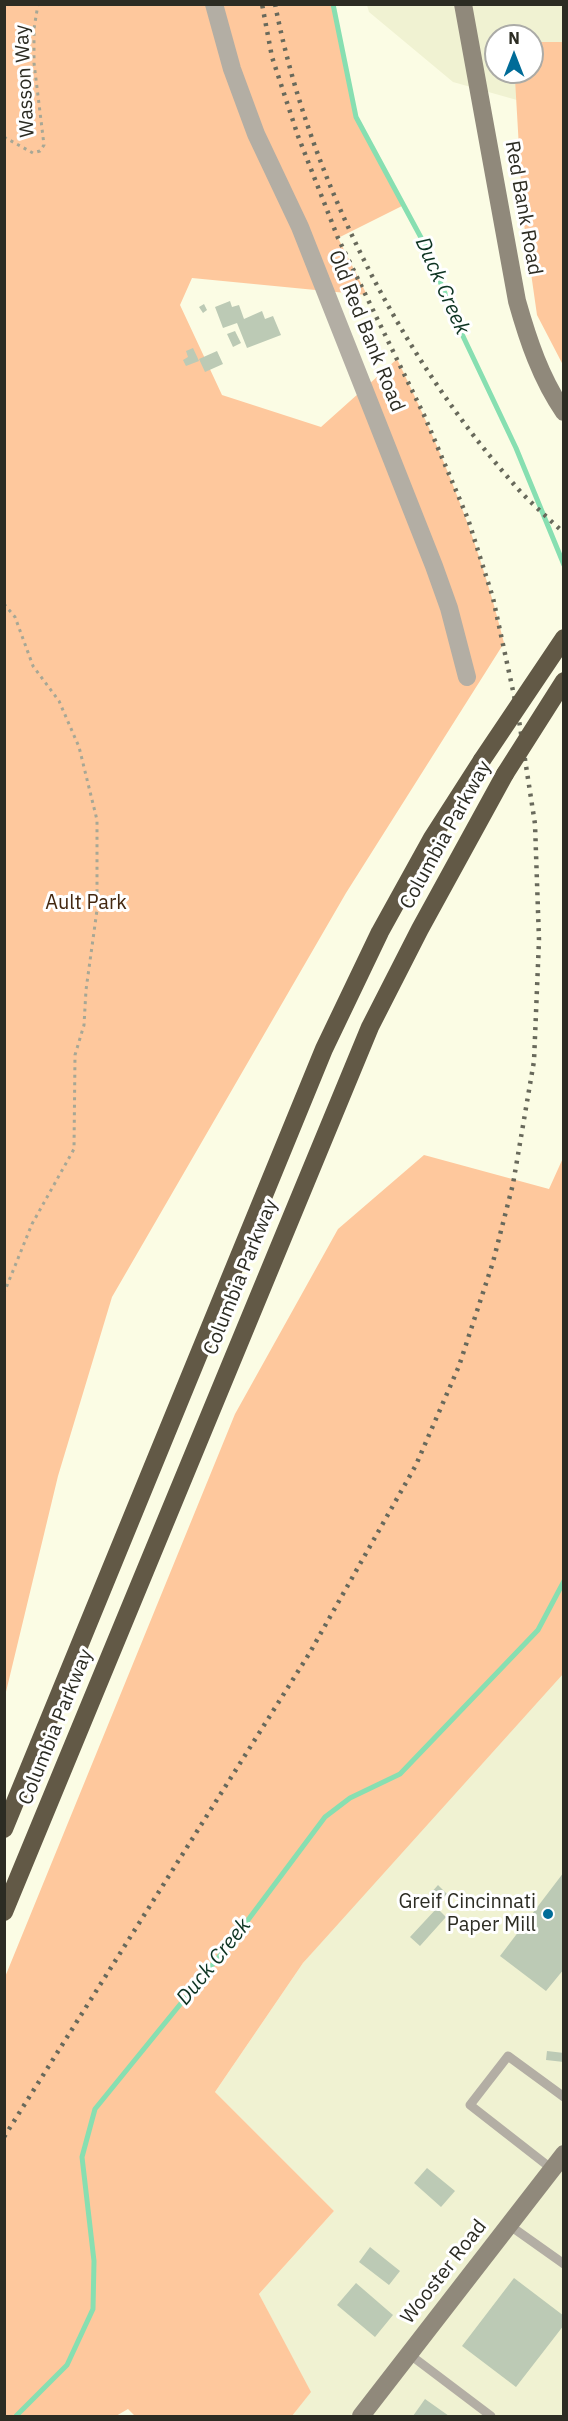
<!DOCTYPE html>
<html>
<head>
<meta charset="utf-8">
<style>
  body { margin:0 }
  #map { position:relative; width:568px; height:2421px; overflow:hidden; background:#fbfce4; font-family:"IBM Plex Sans",sans-serif }
  canvas { display:block }
  .frame { position:absolute; inset:0; border:6px solid #2c2c23; pointer-events:none }
  .north { position:absolute; left:484px; top:24px; width:60px; height:60px; box-sizing:border-box; background:#fff; border:2px solid #ababa7; border-radius:50%; rotate:0deg; font-size:16px; font-weight:700; line-height:24px; text-align:center; color:#2c2c23 }
  .north::after { content:''; display:block; margin:auto; width:21px; height:27px; background:#006c98; clip-path:polygon(50% 0,100% 100%,50% 72%,0 100%) }
</style>
</head>
<body>
<div id="map">
<canvas width="568" height="2421"></canvas>
<div class="frame"></div>
<div class="north">N</div>
</div>
<script>
const context = document.querySelector('canvas').getContext('2d');
context.lineJoin = 'round';
function fill(path, color) {
  context.fillStyle = color;
  context.fill(path, 'evenodd');
}
function trace(path, color, width, dash) {
  context.strokeStyle = color;
  context.lineWidth = width;
  context.lineCap = dash ? 'butt' : 'round';
  context.setLineDash(dash || []);
  context.stroke(path);
}
function drawText(font, color, halo, rows, align = 'center') {
  context.font = font + ' "IBM Plex Sans",sans-serif';
  context.lineWidth = 6;
  context.setLineDash([]);
  context.textBaseline = 'middle';
  context.strokeStyle = halo;
  context.fillStyle = color;
  for (const [text, x, y, turn = 0] of rows) {
    context.save();
    context.translate(x, y);
    context.rotate((+turn || 0) * Math.PI / 180);
    context.textAlign = isNaN(turn) ? turn : align;
    if (halo) context.strokeText(text, 0, 0);
    context.fillText(text, 0, 0);
    context.restore();
  }
}
fill(new Path2D(`
  M 367,5 L 563,5 L 563,113 L 453,82 L 369,12 ZM 496,36 L 532,36 L 532,72 L 496,72 Z
  M 563,1658 L 563,2416 L 292,2416 L 310,2392 L 259,2294 L 334,2211 L 215,2092 L 303,1963 Z`), '#f0f2d2');
fill(new Path2D(`
  M 5,5 L 333,5 L 356,117 L 404,205 L 338,238 L 367,295 L 192,278 L 180,305 L 222,395 L 321,427 L 397,359 C 442,452 479,541 504,643 L 346,893 L 112,1297 L 58,1476 L 5,1696 Z
  M 536,42 L 563,42 L 563,365 L 537,315 L 523,217 L 515,79 L 519,72 L 532,72 L 532,50 Z
  M 424,1155 L 549,1189 L 563,1158 L 563,1674 L 303,1963 L 215,2092 L 334,2211 L 259,2294 L 311,2392 L 292,2416 L 135,2416 L 128,2409 L 116,2416 L 5,2416 L 5,1977 L 235,1414 L 338,1229 Z`), '#fec89d');
trace(new Path2D(`
  M 333,4 L 356,117 L 425,245 L 461,332 L 516,448 L 564,565
  M 16,2416 L 67,2365 L 93,2309 L 94,2261 L 82,2157 L 95,2109 L 239,1932 L 325,1817 L 350,1798 L 400,1774 L 538,1630 L 564,1581`), '#87dfb1', 5);
fill(new Path2D(`
  M 230,301 L 232,307 L 239,305 L 244,319 L 262,311 L 265,319 L 273,316 L 281,335 L 247,348 L 237,323 L 223,328 L 215,307 Z
  M 204,304 L 207,310 L 203,313 L 199,307 Z
  M 235,331 L 241,343 L 233,347 L 227,334 Z
  M 193,348 L 199,361 L 186,366 L 183,360 L 188,357 L 186,351 Z
  M 217,351 L 223,364 L 205,372 L 199,359 Z
  M 564,1872 L 564,1969 L 546,1991 L 500,1956 Z
  M 438,1885 L 447,1894 L 439,1902 L 431,1893 Z
  M 437,1908 L 446,1917 L 420,1946 L 410,1937 Z
  M 547,2051 L 564,2053 L 564,2062 L 546,2060 Z
  M 427,2168 L 455,2191 L 441,2207 L 414,2183 Z
  M 370,2247 L 400,2271 L 389,2285 L 359,2262 Z
  M 514,2278 L 564,2316 L 564,2325 L 516,2387 L 462,2346 Z
  M 356,2283 L 393,2315 L 375,2337 L 337,2305 Z
  M 425,2399 L 449,2416 L 413,2416 Z`), '#bccab5');
trace(new Path2D(`
  M 4,137 L 33,153 L 40,151 L 44,145 L 34,63 L 34,29 L 38,4
  M 4,604 L 15,617 L 33,666 L 59,701 L 79,747 L 97,820 L 97,910 L 86,990 L 84,1025 L 75,1055 L 74,1149 L 32,1224 L 4,1293`), '#a7a795', 3, [3, 4.5]);
trace(new Path2D(`
  M 552,2169 L 470,2105 L 508,2056 L 564,2097
  M 509,2225 L 564,2264
  M 409,2354 L 491,2416`), '#b3aea4', 9);
trace(new Path2D(`
  M 214,4 L 232,69 L 256,134 L 300,227 L 434,566 L 449,608 L 467,677`), '#b3aea4', 18);
trace(new Path2D(`
  M 463,4 L 517,301 C 528,340 541,379 564,412
  M 361,2416 L 564,2154`), '#90897b', 18);
trace(new Path2D(`
  M 4,1829 L 324,1049 L 380,932 L 432,838 L 482,760
  M 4,1912 L 370,1027 L 420,929 L 505,774`), '#625946', 18);
trace(new Path2D(`
  M 275,4 C 308,174 398,353 512,482 C 527,500 546,516 564,533
  M 4,2137 L 309,1654 L 416,1465 L 459,1366 L 493,1262 L 513,1184 L 534,1061 L 539,940 L 535,824 L 518,714 L 493,598 L 468,519 L 424,415 L 338,238 L 298,136 L 272,57 L 262,4`), '#68695b', 4.5, [3, 6]);
trace(new Path2D(`
  M 482,760 L 564,638
  M 505,774 L 564,681`), '#625946', 18);
for (const [x, y, r, color] of [
  [548,1914,6,"#006c98"]
]) {
  const dot = new Path2D();
  dot.arc(x, y, r, 0, 2 * Math.PI);
  context.fillStyle = color;
  context.fill(dot);
  trace(dot, '#fff', 2);
}
drawText('20px', '#2c2c23', '#fff', [
  ["Wasson Way",25,81,-93],
  ["Red Bank Road",523,208,80],
  ["Old Red Bank Road",366,331,68],
  ["Columbia Parkway",446,835,-61],
  ["Columbia Parkway",241,1277,-68],
  ["Columbia Parkway",56,1727,-68],
  ["Wooster Road",444,2272,-52]
]);
drawText('20px', '#432810', '#fff', [
  ["Ault Park",86,903]
]);
drawText('20px', '#2c2c23', '#fff', [
  ["Greif Cincinnati",536,1902],
  ["Paper Mill",536,1925]
], 'right');
drawText('italic 21px', '#0d3422', '#fff', [
  ["Duck Creek",442,286,66],
  ["Duck Creek",214,1962,-51]
]);
</script>
</body>
</html>
